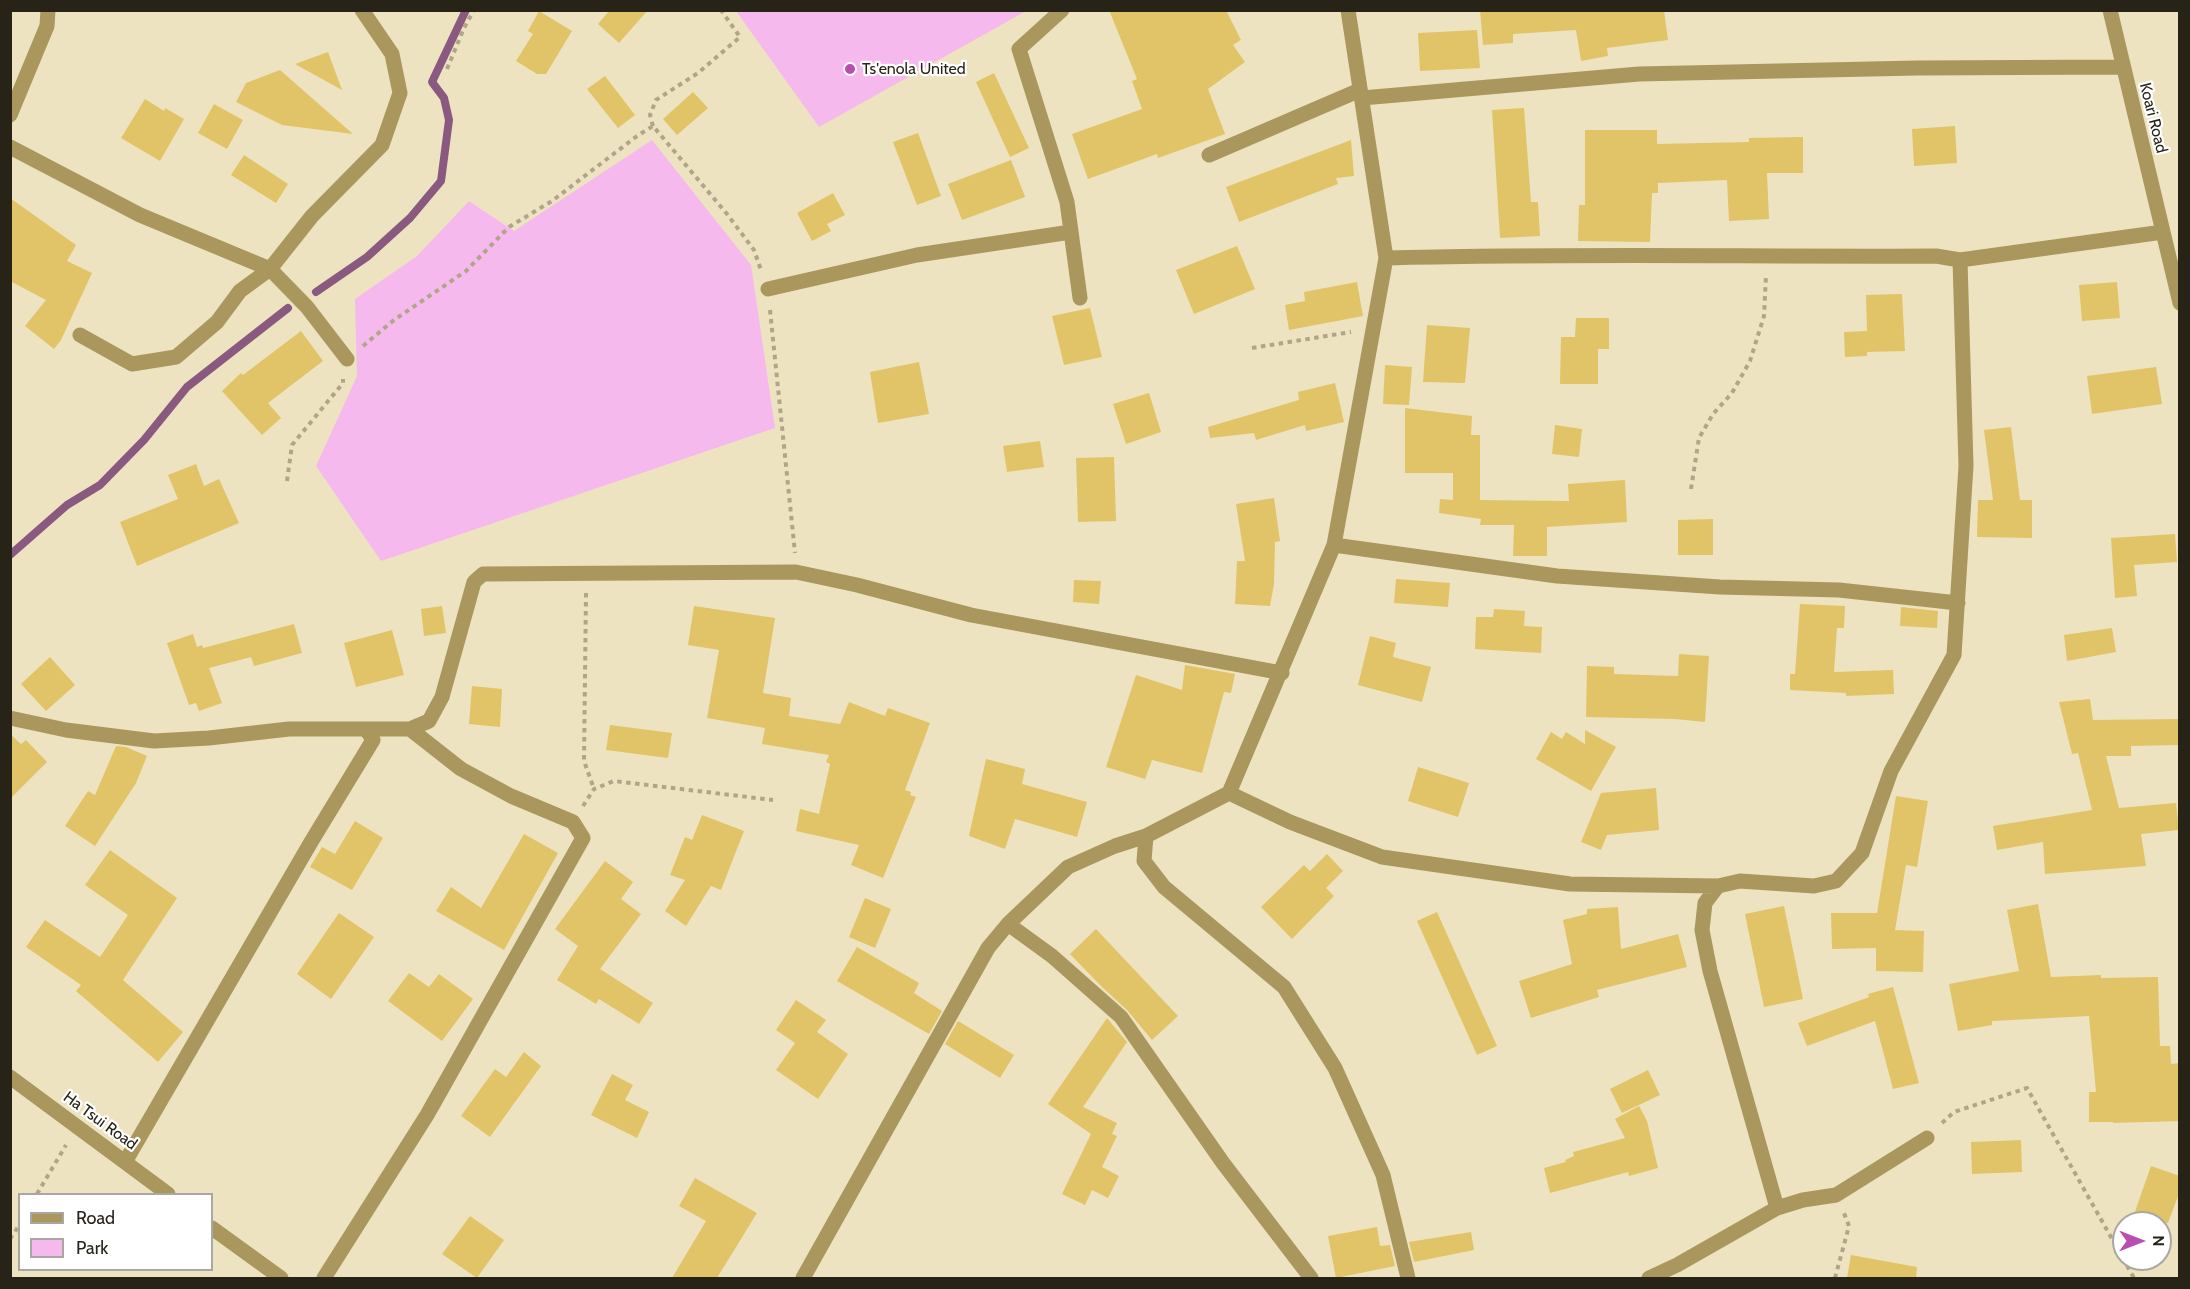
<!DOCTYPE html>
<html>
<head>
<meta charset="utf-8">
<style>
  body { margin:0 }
  #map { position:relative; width:2190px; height:1289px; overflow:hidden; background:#eee3c0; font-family:Cabin,sans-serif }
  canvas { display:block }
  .frame { position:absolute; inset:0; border:12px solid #272316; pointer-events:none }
  .legend { position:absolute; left:18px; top:1193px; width:195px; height:78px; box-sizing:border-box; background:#fff; border:2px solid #a9a7a2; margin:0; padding:8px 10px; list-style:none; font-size:18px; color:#272316 }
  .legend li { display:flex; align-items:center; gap:12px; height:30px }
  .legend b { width:30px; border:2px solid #a9a7a2 }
  .north { position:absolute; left:2112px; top:1211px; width:60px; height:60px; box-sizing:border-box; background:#fff; border:2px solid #a9a7a2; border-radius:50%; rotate:90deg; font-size:16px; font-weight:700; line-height:24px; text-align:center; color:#272316 }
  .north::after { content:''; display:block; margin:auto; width:21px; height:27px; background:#b84eaf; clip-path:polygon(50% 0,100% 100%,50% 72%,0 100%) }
</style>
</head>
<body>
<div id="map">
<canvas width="2190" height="1289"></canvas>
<div class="frame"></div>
<ul class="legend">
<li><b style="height:8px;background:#a9975d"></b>Road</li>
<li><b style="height:16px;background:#f5b9ed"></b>Park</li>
</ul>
<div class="north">N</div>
</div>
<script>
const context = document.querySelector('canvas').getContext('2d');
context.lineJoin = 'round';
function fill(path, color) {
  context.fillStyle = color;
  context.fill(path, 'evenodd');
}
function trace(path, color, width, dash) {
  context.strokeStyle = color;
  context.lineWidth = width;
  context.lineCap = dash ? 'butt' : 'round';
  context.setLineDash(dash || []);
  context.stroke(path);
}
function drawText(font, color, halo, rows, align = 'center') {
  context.font = font + ' Cabin,sans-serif';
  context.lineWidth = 4.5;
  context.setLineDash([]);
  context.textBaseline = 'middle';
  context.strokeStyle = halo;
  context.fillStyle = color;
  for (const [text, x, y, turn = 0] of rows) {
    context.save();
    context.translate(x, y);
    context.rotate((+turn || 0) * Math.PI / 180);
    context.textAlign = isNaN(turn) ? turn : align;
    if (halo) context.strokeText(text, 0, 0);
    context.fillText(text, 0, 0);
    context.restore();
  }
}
fill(new Path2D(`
  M 736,11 L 1026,11 L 819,127 Z
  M 652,140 L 751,265 L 775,428 L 381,561 L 316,466 L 357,376 L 355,299 L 417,256 L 469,201 L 514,231 Z`), '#f5b9ed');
trace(new Path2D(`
  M 316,292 L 367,257 L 410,218 L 441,181 L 449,120 L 444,98 L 432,82 L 466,10
  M 10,555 L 67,505 L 100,485 L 144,440 L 187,387 L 288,308`), '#8a5980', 8);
fill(new Path2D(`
  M 610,10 L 648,10 L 619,43 L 598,24 Z
  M 1109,10 L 1226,10 L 1241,40 L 1233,45 L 1245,62 L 1208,89 L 1225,134 L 1158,158 L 1157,154 L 1088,179 L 1072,134 L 1142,109 L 1132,81 L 1137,79 Z
  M 1480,10 L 1664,10 L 1668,40 L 1607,48 L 1608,56 L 1581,61 L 1576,30 L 1513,34 L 1513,43 L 1483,45 Z
  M 539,11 L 572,31 L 546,74 L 537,74 L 516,61 L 533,34 L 528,31 Z
  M 1477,30 L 1480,68 L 1420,71 L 1418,33 Z
  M 328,52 L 342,90 L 295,64 Z
  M 280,70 L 353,134 L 282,125 L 236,102 L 246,83 Z
  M 994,73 L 1029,148 L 1010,157 L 976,82 Z
  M 605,76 L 635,115 L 618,128 L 587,89 Z
  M 693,92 L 708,108 L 677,135 L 663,119 Z
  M 145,99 L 164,111 L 165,108 L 184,119 L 160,161 L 121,138 Z
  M 214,104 L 243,120 L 227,149 L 198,133 Z
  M 1524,108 L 1531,202 L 1538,202 L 1540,236 L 1500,238 L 1492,110 Z
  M 1955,126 L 1957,163 L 1914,166 L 1912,129 Z
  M 1585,130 L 1657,130 L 1657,144 L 1749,142 L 1749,138 L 1803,137 L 1803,173 L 1767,173 L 1769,219 L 1729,221 L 1727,180 L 1658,183 L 1658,193 L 1652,193 L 1650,242 L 1578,241 L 1579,205 L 1585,205 Z
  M 918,133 L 941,196 L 917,205 L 893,142 Z
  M 1351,140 L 1354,176 L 1336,178 L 1338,184 L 1239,222 L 1226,187 Z
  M 244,155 L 288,184 L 276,203 L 231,175 Z
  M 1011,160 L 1025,197 L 962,220 L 948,184 Z
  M 833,193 L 845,215 L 827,224 L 831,231 L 812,241 L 797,213 Z
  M 10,198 L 76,245 L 67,261 L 92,273 L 61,340 L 54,349 L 25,326 L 46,300 L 10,281 Z
  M 1237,246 L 1255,289 L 1194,314 L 1176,270 Z
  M 1357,282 L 1363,316 L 1289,330 L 1285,305 L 1305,301 L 1304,292 Z
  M 2117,282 L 2120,318 L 2082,321 L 2079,285 Z
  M 1902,294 L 1905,351 L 1867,352 L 1867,350 L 1867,356 L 1845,357 L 1844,332 L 1867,331 L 1866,295 Z
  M 1090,308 L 1102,357 L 1064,365 L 1052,316 Z
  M 1576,318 L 1609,318 L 1609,349 L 1598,349 L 1598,384 L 1560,384 L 1561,337 L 1575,337 Z
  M 1427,325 L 1470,328 L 1465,383 L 1423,382 Z
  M 301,331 L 323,361 L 268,403 L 281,418 L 262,435 L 222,391 L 241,373 L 243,375 Z
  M 919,362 L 929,414 L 878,423 L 870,372 Z
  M 1385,365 L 1412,367 L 1409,405 L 1383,404 Z
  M 2156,367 L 2162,404 L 2092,414 L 2087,376 Z
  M 1335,383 L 1344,422 L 1306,431 L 1305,425 L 1256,440 L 1254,433 L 1210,438 L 1208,427 L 1299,400 L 1298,392 Z
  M 1149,393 L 1161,432 L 1126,444 L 1113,404 Z
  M 1405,408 L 1472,416 L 1471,435 L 1480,435 L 1480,500 L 1569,501 L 1568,484 L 1625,480 L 1627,522 L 1547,527 L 1547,556 L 1513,556 L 1514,525 L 1480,525 L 1481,519 L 1439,513 L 1440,499 L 1453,500 L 1453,473 L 1405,473 Z
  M 1555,425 L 1582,429 L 1579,457 L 1552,454 Z
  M 2011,427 L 2020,500 L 2032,500 L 2032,538 L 1977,537 L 1978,500 L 1993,500 L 1984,430 Z
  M 1040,441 L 1044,467 L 1007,472 L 1003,446 Z
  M 1114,457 L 1116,521 L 1078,522 L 1076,458 Z
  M 196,464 L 204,486 L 219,479 L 239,523 L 137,566 L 120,522 L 178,499 L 168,475 Z
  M 1274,498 L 1280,541 L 1275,542 L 1274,584 L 1270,606 L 1235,604 L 1237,561 L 1245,561 L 1236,504 Z
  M 1713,519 L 1713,555 L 1678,555 L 1678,520 Z
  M 2175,534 L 2177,562 L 2134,565 L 2137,596 L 2115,598 L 2111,538 Z
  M 1396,579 L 1450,583 L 1448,607 L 1394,603 Z
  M 1074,580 L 1101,581 L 1099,604 L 1073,602 Z
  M 1800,604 L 1845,606 L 1844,628 L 1837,628 L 1834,672 L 1893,670 L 1894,694 L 1846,696 L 1846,693 L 1790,690 L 1790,674 L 1795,674 Z
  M 442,606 L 446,633 L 424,636 L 421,609 Z
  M 694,606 L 775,618 L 763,693 L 791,698 L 789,716 L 840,724 L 849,702 L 885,716 L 888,708 L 930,723 L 905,790 L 911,792 L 910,795 L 916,797 L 883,878 L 851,865 L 859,845 L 796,831 L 800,809 L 819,814 L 830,764 L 826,762 L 829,755 L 762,744 L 765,728 L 707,718 L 719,650 L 688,645 Z
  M 1901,607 L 1938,611 L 1937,628 L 1900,626 Z
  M 1494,609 L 1525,611 L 1524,626 L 1542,627 L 1541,653 L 1475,649 L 1476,617 L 1493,617 Z
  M 294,624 L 302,653 L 254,666 L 251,657 L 209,668 L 222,703 L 199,711 L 196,703 L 189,705 L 167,643 L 193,634 L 197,647 L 202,645 L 203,648 Z
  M 2112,628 L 2116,652 L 2067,661 L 2064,635 Z
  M 392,630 L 404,675 L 356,687 L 344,643 Z
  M 1370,636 L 1396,643 L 1393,657 L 1431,667 L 1422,702 L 1358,685 Z
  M 1679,654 L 1709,656 L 1705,722 L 1675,719 L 1586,717 L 1587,666 L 1614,667 L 1614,674 L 1678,676 Z
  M 50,657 L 75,685 L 46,711 L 21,684 Z
  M 1185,665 L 1235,674 L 1231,693 L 1224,692 L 1202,773 L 1152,760 L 1145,779 L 1106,767 L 1136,675 L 1182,690 Z
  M 472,686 L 502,689 L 500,727 L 469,724 Z
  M 2090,699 L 2093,720 L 2180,719 L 2180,745 L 2131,746 L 2131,756 L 2106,756 L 2119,808 L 2176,803 L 2179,830 L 2141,834 L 2146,866 L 2045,874 L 2043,842 L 1997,850 L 1993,826 L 2092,810 L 2078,753 L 2072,754 L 2059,702 Z
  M 610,725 L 672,733 L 668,758 L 606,750 Z
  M 1585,730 L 1616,747 L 1591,791 L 1536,759 L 1551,732 L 1562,739 L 1566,732 L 1585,744 Z
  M 10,734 L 21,744 L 26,740 L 47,762 L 10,799 Z
  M 116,746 L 126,747 L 147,756 L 136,783 L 95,846 L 65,826 L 88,791 L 95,795 Z
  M 986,759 L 1025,769 L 1022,784 L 1087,802 L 1077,837 L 1015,819 L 1005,849 L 969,836 Z
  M 1418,767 L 1469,783 L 1458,817 L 1408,801 Z
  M 1656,788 L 1659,830 L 1607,835 L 1601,850 L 1581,842 L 1601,793 Z
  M 1896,796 L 1928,801 L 1917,867 L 1906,865 L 1895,930 L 1924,931 L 1923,972 L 1876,971 L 1876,948 L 1832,949 L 1831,913 L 1877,913 Z
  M 702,815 L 744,831 L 721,890 L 711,886 L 686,926 L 665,911 L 685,880 L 670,875 L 685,837 L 692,840 Z
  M 355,821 L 383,838 L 352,890 L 310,867 L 322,847 L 335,854 Z
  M 524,834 L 558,853 L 504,950 L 436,911 L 451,887 L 481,908 Z
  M 110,850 L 177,898 L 123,980 L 183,1032 L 158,1062 L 76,991 L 81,985 L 26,947 L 45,920 L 100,957 L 128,915 L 85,885 Z
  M 1327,854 L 1343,871 L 1326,888 L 1334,896 L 1292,939 L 1261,907 L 1304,865 L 1310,871 Z
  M 605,861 L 633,882 L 621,899 L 641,914 L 600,969 L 653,1003 L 639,1024 L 599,999 L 596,1004 L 557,980 L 578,946 L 555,929 Z
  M 865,898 L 891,909 L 875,948 L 849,937 Z
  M 2038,904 L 2051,977 L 2101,975 L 2101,978 L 2158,977 L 2160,1046 L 2170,1046 L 2171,1064 L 2180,1063 L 2180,1121 L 2113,1123 L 2113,1122 L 2089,1122 L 2089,1092 L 2096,1092 L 2089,1016 L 1992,1021 L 1992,1025 L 1958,1031 L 1949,984 L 2019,971 L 2007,910 Z
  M 1784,906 L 1803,999 L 1764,1007 L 1745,914 Z
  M 1618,907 L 1621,949 L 1678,934 L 1687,967 L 1597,990 L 1599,997 L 1531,1018 L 1519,981 L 1572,964 L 1563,920 L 1587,914 L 1587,909 Z
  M 1437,912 L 1497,1046 L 1477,1055 L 1417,921 Z
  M 339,913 L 374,937 L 331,999 L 297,974 Z
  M 1096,929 L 1178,1016 L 1152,1040 L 1127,1010 L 1102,987 L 1070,954 Z
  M 857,947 L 919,983 L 914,993 L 942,1011 L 929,1034 L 837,981 Z
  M 409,973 L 429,987 L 439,974 L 473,999 L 442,1041 L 388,1001 Z
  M 1893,987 L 1919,1083 L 1893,1089 L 1875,1021 L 1807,1046 L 1798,1023 L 1869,997 L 1868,994 Z
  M 796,1000 L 826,1020 L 817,1032 L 848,1054 L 818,1099 L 776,1070 L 795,1043 L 776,1030 Z
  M 1107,1018 L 1127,1042 L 1083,1107 L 1117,1123 L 1112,1134 L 1117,1136 L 1102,1167 L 1119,1176 L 1108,1198 L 1092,1190 L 1085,1205 L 1062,1194 L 1091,1134 L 1048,1104 Z
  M 958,1021 L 1014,1055 L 1000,1078 L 945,1044 Z
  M 524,1052 L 541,1066 L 490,1137 L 461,1116 L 495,1069 L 506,1077 Z
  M 1648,1070 L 1660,1095 L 1622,1113 L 1610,1089 Z
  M 612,1074 L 633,1085 L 625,1100 L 649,1112 L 637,1138 L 591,1115 Z
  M 1639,1106 L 1647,1121 L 1658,1168 L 1629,1176 L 1628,1172 L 1550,1193 L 1544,1168 L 1566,1162 L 1565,1160 L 1574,1156 L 1573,1152 L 1625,1138 L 1615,1119 Z
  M 2021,1140 L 2022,1172 L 1972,1174 L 1971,1142 Z
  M 2151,1166 L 2180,1176 L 2180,1191 L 2168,1223 L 2131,1223 Z
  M 695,1178 L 757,1213 L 717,1278 L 672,1278 L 706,1221 L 679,1206 Z
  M 470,1216 L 504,1240 L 477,1278 L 442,1254 Z
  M 1377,1227 L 1380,1246 L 1390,1245 L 1395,1266 L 1336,1278 L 1328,1236 Z
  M 1471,1232 L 1474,1250 L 1414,1262 L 1409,1242 Z
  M 1851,1255 L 1917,1267 L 1916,1278 L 1847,1278 Z`), '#e1c467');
trace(new Path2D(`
  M 447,69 L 464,28 L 474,10
  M 653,126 L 650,115 L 656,100 L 698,73 L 740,37 L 721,10
  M 770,310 L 795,553
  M 363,346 L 394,320 L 466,271 L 509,227 L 552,201 L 637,136 L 653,126 L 727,214 L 754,250 L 761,270
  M 1252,348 L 1351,332
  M 287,481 L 292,445 L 343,383 L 343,379
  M 1691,489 L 1699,438 L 1713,414 L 1732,393 L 1750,361 L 1764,316 L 1766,276
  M 586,593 L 584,761 L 594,789
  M 583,806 L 594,789 L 614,781 L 773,800
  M 1942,1123 L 1954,1112 L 2027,1088 L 2134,1278
  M 37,1194 L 66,1145
  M 10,1239 L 20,1224
  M 1835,1278 L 1849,1226 L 1844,1213`), '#afa68a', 4, [4.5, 4.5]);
trace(new Path2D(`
  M 1062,10 L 1019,49 L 1067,202 L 1080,298
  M 2110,10 L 2180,303
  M 1362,98 L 1639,74 L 1917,68 L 2122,67
  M 10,115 L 47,26 L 48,10
  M 10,147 L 140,215 L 270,269 L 307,307 L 347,359
  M 1209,155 L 1360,90
  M 1386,258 C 1570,253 1753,257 1936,256 L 1960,260 L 2163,232
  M 768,289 L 917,255 L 1071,232
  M 80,335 L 132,364 L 176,357 L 217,322 L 240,291 L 270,269 L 312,216 L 382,145 L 400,93 L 392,54 L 362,10
  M 1334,545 L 1557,576 L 1720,587 L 1839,590 L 1958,603
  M 10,718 L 66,730 L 154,741 L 209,738 L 289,729 L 410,729 L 429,721 L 442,697 L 474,582 L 483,574 L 796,572 L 857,585 L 971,615 L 1282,673
  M 1229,793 L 1290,822 L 1382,857 L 1570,884 L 1718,886
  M 1146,836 L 1144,861 L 1164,887 L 1284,987 L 1335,1068 L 1383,1175 L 1408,1278
  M 1008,924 L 1052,956 L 1121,1017 L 1223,1163 L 1311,1278
  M 10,1077 L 168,1194
  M 125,1162 L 311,842 L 373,740 L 366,729
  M 1777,1208 L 1803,1200 L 1836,1195 L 1927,1138
  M 212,1228 L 281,1278
  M 324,1278 L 427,1115 L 583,838 L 573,822 L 511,796 L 461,769 L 410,729
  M 803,1278 L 988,948 L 1008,924 L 1068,867 L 1115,846 L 1146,836 L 1229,793 L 1334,545 L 1386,258 L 1348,10
  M 1649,1278 L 1677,1265 L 1777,1208 L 1710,971 L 1702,930 L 1705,903 L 1718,886 L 1740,881 L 1814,886 L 1836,881 L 1862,853 L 1891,771 L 1954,655 L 1966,466 L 1960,260`), '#a9975d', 15);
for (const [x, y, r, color] of [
  [850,69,6,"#b84eaf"]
]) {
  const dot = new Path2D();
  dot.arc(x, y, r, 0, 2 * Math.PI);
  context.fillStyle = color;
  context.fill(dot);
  trace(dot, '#fff', 2);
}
drawText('16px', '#272316', '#fff', [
  ["Ts'enola United",862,69]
], 'left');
drawText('16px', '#272316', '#fff', [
  ["Koari Road",2153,118,76],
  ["Ha Tsui Road",100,1121,36]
]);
</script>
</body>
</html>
